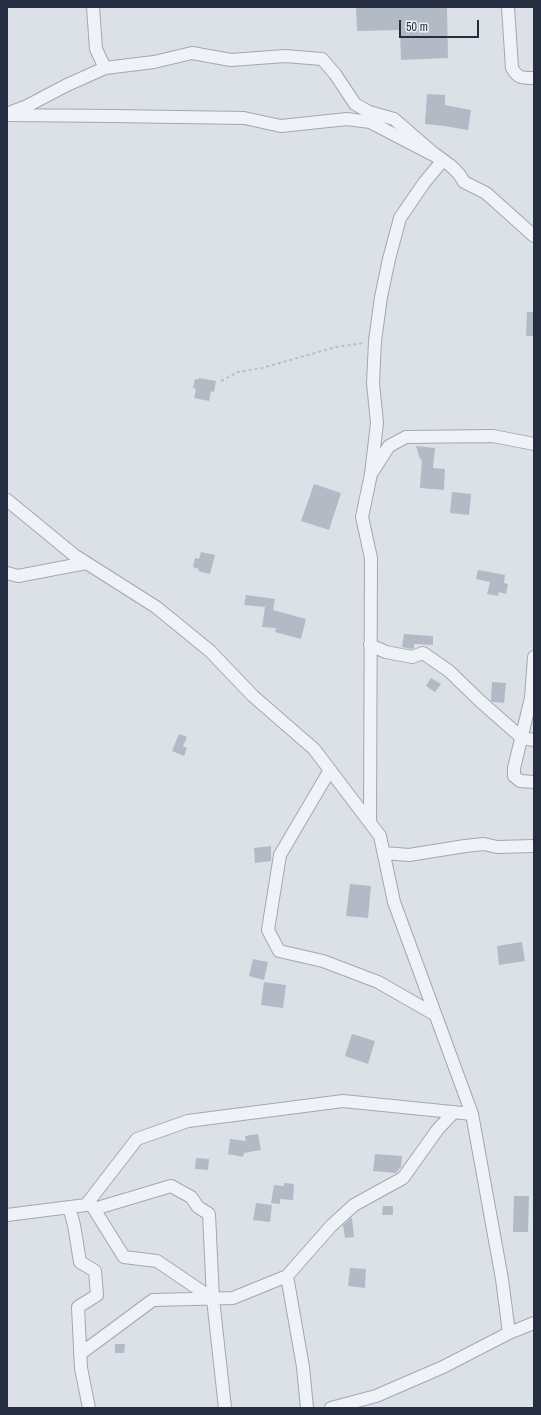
<!DOCTYPE html>
<html>
<head>
<meta charset="utf-8">
<style>
  body { margin:0 }
  #map { position:relative; width:541px; height:1415px; overflow:hidden; background:#dce1e8; font-family:"Archivo Narrow",sans-serif }
  canvas { display:block }
  .frame { position:absolute; inset:0; border:8px solid #252e40; pointer-events:none }
  .scale { position:absolute; left:399px; top:20px; width:80px; height:18px; box-sizing:border-box; border:2px solid #252e40; border-top:0; padding-left:5px; font-size:12px; line-height:14px; white-space:nowrap; color:#252e40; -webkit-text-stroke:3px #ecf0f5; paint-order:stroke }
</style>
</head>
<body>
<div id="map">
<canvas width="541" height="1415"></canvas>
<div class="frame"></div>
<div class="scale">50 m</div>
</div>
<script>
const context = document.querySelector('canvas').getContext('2d');
context.lineJoin = 'round';
function fill(path, color) {
  context.fillStyle = color;
  context.fill(path, 'evenodd');
}
function trace(path, color, width, dash) {
  context.strokeStyle = color;
  context.lineWidth = width;
  context.lineCap = dash ? 'butt' : 'round';
  context.setLineDash(dash || []);
  context.stroke(path);
}
fill(new Path2D(`
  M 356,7 L 447,7 L 448,58 L 401,60 L 400,30 L 357,31 Z
  M 427,94 L 445,95 L 445,105 L 471,110 L 468,130 L 444,126 L 425,124 Z
  M 527,312 L 534,312 L 534,336 L 526,336 Z
  M 199,378 L 216,381 L 214,392 L 211,391 L 209,401 L 194,398 L 196,389 L 193,388 L 195,379 L 198,380 Z
  M 416,446 L 435,448 L 433,468 L 445,469 L 444,490 L 420,488 L 422,460 L 420,459 Z
  M 314,484 L 341,493 L 329,530 L 301,521 Z
  M 452,492 L 471,494 L 469,515 L 450,513 Z
  M 201,552 L 215,555 L 210,574 L 198,571 L 199,569 L 193,567 L 195,558 L 199,559 Z
  M 478,570 L 505,575 L 504,583 L 508,584 L 506,594 L 499,592 L 498,596 L 487,594 L 490,582 L 476,579 Z
  M 246,595 L 275,599 L 273,610 L 306,619 L 301,639 L 275,632 L 276,628 L 262,627 L 265,607 L 244,605 Z
  M 404,634 L 433,636 L 433,645 L 414,644 L 414,648 L 411,649 L 402,647 Z
  M 431,678 L 441,684 L 435,692 L 426,686 Z
  M 492,682 L 506,683 L 504,703 L 493,702 L 491,701 Z
  M 179,734 L 187,737 L 183,746 L 187,748 L 184,756 L 172,751 Z
  M 271,846 L 271,861 L 255,863 L 254,848 Z
  M 350,884 L 371,886 L 368,918 L 346,916 Z
  M 522,942 L 525,961 L 499,965 L 497,946 Z
  M 253,959 L 268,962 L 264,980 L 249,976 Z
  M 264,982 L 286,985 L 283,1008 L 261,1005 Z
  M 352,1034 L 375,1041 L 368,1064 L 345,1056 Z
  M 258,1134 L 261,1150 L 244,1153 L 243,1157 L 228,1154 L 230,1139 L 246,1141 L 245,1136 Z
  M 375,1154 L 402,1156 L 401,1167 L 396,1173 L 373,1171 Z
  M 196,1158 L 209,1159 L 208,1170 L 195,1169 Z
  M 284,1183 L 294,1184 L 293,1200 L 280,1199 L 280,1204 L 271,1203 L 274,1185 L 284,1186 Z
  M 514,1196 L 529,1196 L 528,1232 L 513,1232 Z
  M 256,1203 L 272,1205 L 270,1222 L 253,1220 Z
  M 383,1206 L 393,1206 L 393,1215 L 382,1215 Z
  M 351,1218 L 352,1218 L 354,1237 L 345,1238 L 343,1225 Z
  M 350,1268 L 366,1269 L 365,1288 L 348,1286 Z
  M 115,1344 L 125,1344 L 124,1353 L 115,1353 Z`), '#b3bac5');
const minor = new Path2D(`
  M 93,7 L 96,49 L 105,68
  M 508,7 L 512,68 C 518,79 523,78 534,78
  M 9,113 L 27,106 L 67,85 L 105,68 L 154,62 L 192,53 L 231,60 L 285,56 L 322,59 L 335,74 L 355,104 L 369,112 L 394,119 L 432,152 L 451,166 L 459,174 L 464,182 L 486,193 L 534,236
  M 7,115 L 112,116 L 244,118 L 281,126 L 347,119 L 370,122 L 443,160 L 424,183 L 400,218 L 389,259 L 381,297 L 375,341 L 373,383 L 377,423 L 371,474 L 362,517 L 371,558 L 370,823
  M 373,471 L 389,446 L 406,437 L 493,436 L 534,444
  M 7,500 L 74,555 L 156,607 L 210,651 L 253,696 L 314,749 L 380,836 L 394,902 L 472,1114 L 502,1279 L 509,1333
  M 7,573 L 18,576 L 86,563
  M 370,645 L 386,652 L 412,657 L 423,653 L 449,671 L 480,701 L 522,738 L 534,740
  M 534,657 L 531,698 L 514,768 L 514,776 L 520,781 L 534,782
  M 330,770 L 280,855 L 268,930 L 279,951 L 323,961 L 378,982 L 434,1014
  M 384,853 L 409,855 L 465,846 L 484,844 L 497,847 L 534,846
  M 89,1201 L 94,1209 L 171,1186 L 191,1197 L 198,1207 L 209,1214 L 213,1299 L 225,1408
  M 69,1207 L 74,1225 L 80,1262 L 95,1271 L 97,1295 L 78,1307 L 81,1368 L 89,1408
  M 94,1209 L 124,1257 L 157,1261 L 213,1299
  M 7,1215 L 86,1205 L 137,1139 L 188,1121 L 343,1101 L 472,1114
  M 287,1276 L 331,1226 L 354,1205 L 403,1178 L 438,1129 L 454,1112
  M 80,1354 L 153,1300 L 233,1298 L 287,1276 L 303,1367 L 307,1408
  M 331,1408 L 376,1396 L 443,1367 L 509,1333 L 534,1323`);
trace(minor, '#a1a8b2', 14);
trace(new Path2D(`
  M 221,381 L 238,372 L 262,368 L 336,347 L 364,343`), '#babfc7', 2, [3, 3]);
trace(minor, '#eff2f6', 12);
</script>
</body>
</html>
